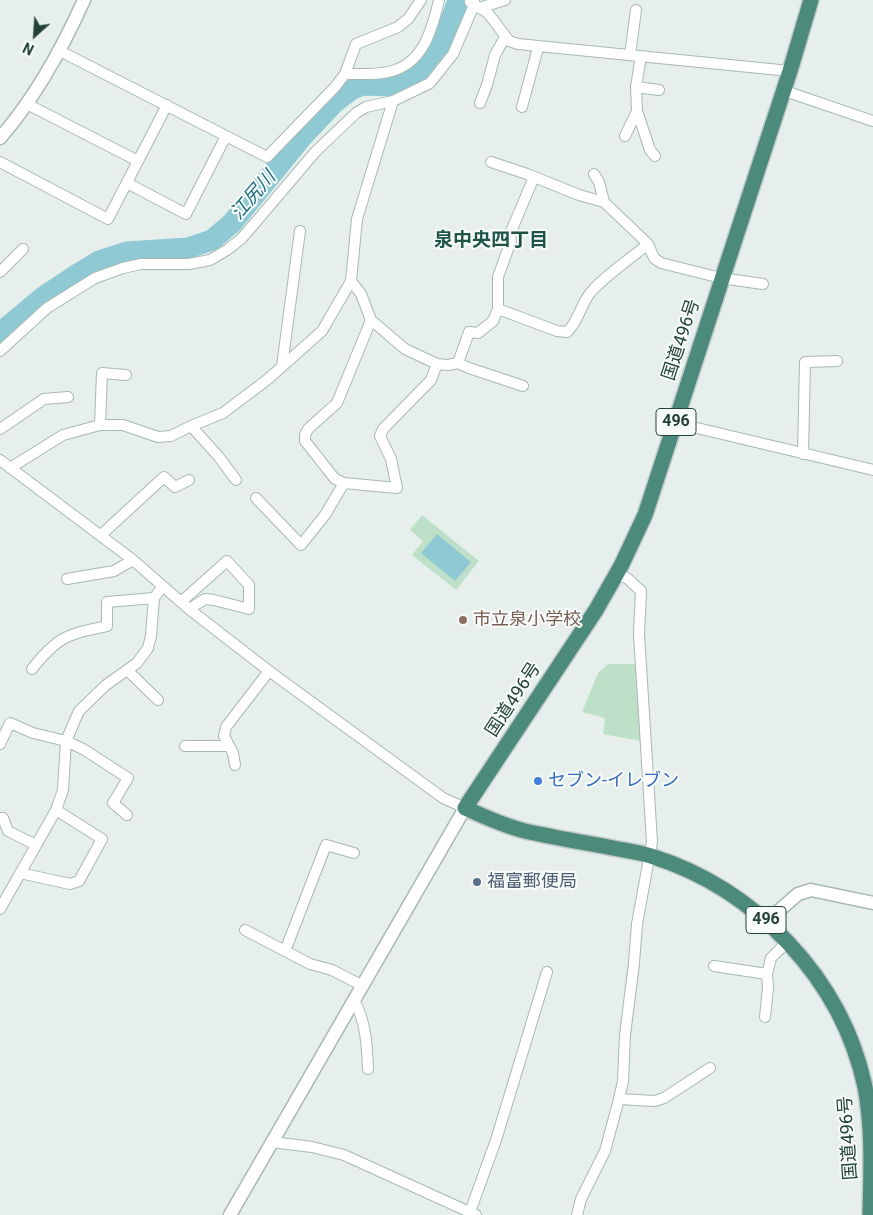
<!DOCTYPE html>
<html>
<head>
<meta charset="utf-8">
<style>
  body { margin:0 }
  #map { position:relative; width:873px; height:1215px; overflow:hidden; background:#e6efeb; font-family:Roboto,sans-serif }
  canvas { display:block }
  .north { position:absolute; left:10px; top:10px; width:50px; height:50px; -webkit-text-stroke:4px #f7fbf9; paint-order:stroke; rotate:206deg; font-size:14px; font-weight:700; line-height:20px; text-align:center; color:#24423a }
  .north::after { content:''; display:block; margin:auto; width:18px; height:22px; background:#24423a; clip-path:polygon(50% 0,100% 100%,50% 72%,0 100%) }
</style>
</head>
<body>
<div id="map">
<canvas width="873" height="1215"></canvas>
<div class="north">N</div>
</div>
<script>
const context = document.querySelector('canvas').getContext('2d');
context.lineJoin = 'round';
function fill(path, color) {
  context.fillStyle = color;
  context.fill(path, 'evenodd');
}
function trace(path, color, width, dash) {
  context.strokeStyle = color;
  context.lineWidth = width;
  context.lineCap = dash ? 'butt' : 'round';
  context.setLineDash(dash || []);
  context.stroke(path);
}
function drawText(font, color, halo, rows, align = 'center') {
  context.font = font + ' Roboto,"Noto Sans JP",sans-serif';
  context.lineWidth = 4;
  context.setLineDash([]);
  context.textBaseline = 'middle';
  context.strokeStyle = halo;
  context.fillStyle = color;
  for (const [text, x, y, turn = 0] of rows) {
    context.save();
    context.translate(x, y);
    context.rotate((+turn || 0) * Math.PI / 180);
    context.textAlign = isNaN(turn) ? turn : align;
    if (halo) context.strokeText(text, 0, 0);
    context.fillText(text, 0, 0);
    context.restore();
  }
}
fill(new Path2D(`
  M 422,515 L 479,561 L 456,590 L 412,555 L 423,541 L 410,530 Z
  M 608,664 L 637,664 L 641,741 L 603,734 L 605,718 L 582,712 L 598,673 Z`), '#bfe0c8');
fill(new Path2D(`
  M 437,534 L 471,562 L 455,581 L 421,553 Z`), '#8ec9d4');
trace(new Path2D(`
  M 0,333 L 43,297 L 76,275 L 99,261 L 127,252 L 188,248 L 212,240 L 232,223 L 302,137 L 334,103 L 351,90 L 362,85 L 395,86 L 415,76 L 432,62 L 446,34 L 458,0`), '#8ec9d4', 21);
const minor = new Path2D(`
  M 470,2 L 488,13 L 509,41 L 518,44 L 790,71
  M 479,8 L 505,0
  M 60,51 L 267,157 L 335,87 L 345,74 L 356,44 L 398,27 L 408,19 L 421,0
  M 630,55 L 636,10
  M 641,56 L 636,87 L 659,90
  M 345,74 C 359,74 374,75 388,72 C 423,65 432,30 439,0
  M 782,90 L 873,121
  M 480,103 L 487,85 L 495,55 L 505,37
  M 27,104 L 138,161
  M 522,107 L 538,48
  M 637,111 L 650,150 L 655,156
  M 625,136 L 637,111 L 636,87
  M 0,162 L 108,219 L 167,105
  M 491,162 L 527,174 L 579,195 L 604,202 L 648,244 L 654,258 L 661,263 L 721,278 L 763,284
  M 594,174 L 599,182 L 604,202
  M 127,183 L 186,214 L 226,136
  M 0,272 L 23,249
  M 351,281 L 361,294 L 371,320 L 405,349 L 437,364 L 448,365 L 458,363 L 469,368 L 523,386
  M 498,309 L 557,331 L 567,332 C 579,321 581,303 591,292 C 607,274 629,260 648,244
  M 371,320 L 337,403 L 308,429 L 305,435 L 305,441 L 335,479 L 344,483 L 397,488 L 391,459 L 380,436 L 383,429 L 431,380 L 437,364
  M 0,351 L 47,308 L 95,278 L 123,268 L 141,264 L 189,264 L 210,260 L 227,250 L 241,239 L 255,223 L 316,151 L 356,113 L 366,107 L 393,101 L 430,83 L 453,54 L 474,5 L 474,0
  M 458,363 L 469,332 L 478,333 L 493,321 L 498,309 L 498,277 L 511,241 L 510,234 L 534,177
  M 282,366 L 300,231
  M 676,423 L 873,470
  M 100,425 L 102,373 L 126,375
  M 191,426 L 219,457 L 236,480
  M 0,429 L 44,399 L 68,397
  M 803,454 L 805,362 L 837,361
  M 0,460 L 133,560 L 189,609 L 269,671 L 443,798 L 465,808
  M 10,468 L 63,435 L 100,425 L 123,425 L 158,437 L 171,436 L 191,426 L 223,413 L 268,379 L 322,331 L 351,281 L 357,219 L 393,101
  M 256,498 L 301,545 L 325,515 L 344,483
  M 101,535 L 164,477 L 175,487 L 189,480
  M 67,579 L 114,571 L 133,560
  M 181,602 L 227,561 L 249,585 L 249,609 L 214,600 L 205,599 L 189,609
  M 32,669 C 58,636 68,634 107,626 L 107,602 L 154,598
  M 127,670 L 158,700
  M 0,744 L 10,723 L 33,733 L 66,741 L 83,749 L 128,778 L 113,803 L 127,815
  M 185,746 L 228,746
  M 235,765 L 233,753 L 224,736 L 226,727 L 269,671
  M 0,818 L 3,818 L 8,831 L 36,845
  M 20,873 L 70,884 L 79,881 L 102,839 L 56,810
  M 0,909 L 56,810 L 63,790 L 66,741 L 79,711 L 106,685 L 137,663 L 148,648 L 151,636 L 154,598 L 163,586
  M 245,930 L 310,964 L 332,970 L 363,986
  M 285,951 L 326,845 L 354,853
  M 714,966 L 767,974
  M 354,1000 C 366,1022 367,1045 368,1069
  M 765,1017 L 768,987 L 767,974 L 771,958 L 787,942
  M 619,1099 L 655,1101 L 664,1098 L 710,1068
  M 272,1142 L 312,1147 L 344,1155 L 476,1215
  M 470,1212 L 496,1140 L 547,972
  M 577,1215 L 581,1199 L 605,1151 L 619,1099 L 623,1081 L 625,1035 L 634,963 L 637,924 L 652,842 L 639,634 L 641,591 L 628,579 L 617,573`);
const tertiary = new Path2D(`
  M 0,138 C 36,97 62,49 84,0
  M 767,921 L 798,894 L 811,890 L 873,903
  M 230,1215 L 465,808`);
const trunk = new Path2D(`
  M 811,0 L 790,71 L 645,515 L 621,566 L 596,610 L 465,808 C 485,817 504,826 525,831 C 556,838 587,843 618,849 C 629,851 641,853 651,856 C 756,889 842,979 865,1087 C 873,1129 871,1172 870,1215`);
trace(minor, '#a8b8b2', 12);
trace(tertiary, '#a8b8b2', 15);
trace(trunk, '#c2cac8', 18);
trace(minor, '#fff', 10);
trace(tertiary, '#fff', 12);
trace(trunk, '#4c8a7c', 15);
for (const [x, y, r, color] of [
  [463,620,5,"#8d6e63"],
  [538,781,5,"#3f7fe0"],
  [477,882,5,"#5c6f8a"]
]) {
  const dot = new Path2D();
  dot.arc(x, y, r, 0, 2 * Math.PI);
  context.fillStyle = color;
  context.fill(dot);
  trace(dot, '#f7fbf9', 2);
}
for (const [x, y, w] of [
  [676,422,40],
  [766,920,40]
]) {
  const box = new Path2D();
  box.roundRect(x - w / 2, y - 13.5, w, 27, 4);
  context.fillStyle = '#f7fbf9';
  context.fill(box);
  trace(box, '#24423a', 1);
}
drawText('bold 16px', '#24423a', null, [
  ["496",676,422],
  ["496",766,920]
]);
drawText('18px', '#24423a', '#f7fbf9', [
  ["国道496号",682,340,-72],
  ["国道496号",514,700,-57],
  ["国道496号",849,1138,-94]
]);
drawText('18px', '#785e54', '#f7fbf9', [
  ["市立泉小学校",473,620]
], 'left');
drawText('18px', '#366cbe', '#f7fbf9', [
  ["セブン-イレブン",548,781]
], 'left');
drawText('18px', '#4e5e75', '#f7fbf9', [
  ["福富郵便局",487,882]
], 'left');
drawText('italic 19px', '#1c6f80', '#f7fbf9', [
  ["江尻川",254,196,-49]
]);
drawText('bold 19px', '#1f5548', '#f7fbf9', [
  ["泉中央四丁目",491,241]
]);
</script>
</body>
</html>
